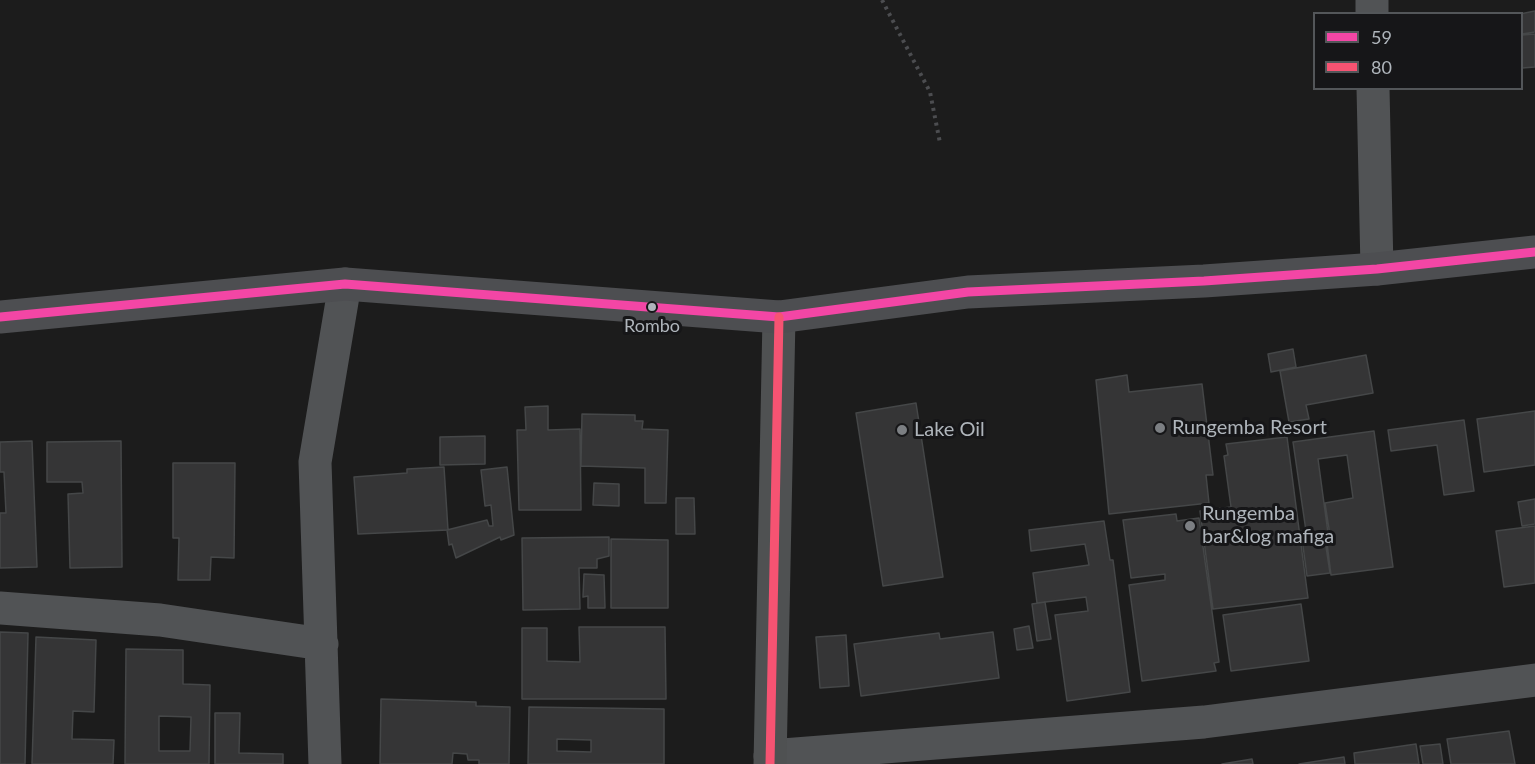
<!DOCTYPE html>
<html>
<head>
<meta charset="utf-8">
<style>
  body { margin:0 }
  #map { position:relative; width:1535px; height:764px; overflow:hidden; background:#1c1c1c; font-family:Lato,sans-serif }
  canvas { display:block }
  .legend { position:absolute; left:1313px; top:12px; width:210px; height:78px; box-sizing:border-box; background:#161618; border:2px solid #535659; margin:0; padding:8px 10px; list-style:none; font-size:18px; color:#afb5bb }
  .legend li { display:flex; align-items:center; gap:12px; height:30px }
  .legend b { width:30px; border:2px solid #535659 }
</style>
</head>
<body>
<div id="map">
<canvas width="1535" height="764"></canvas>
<ul class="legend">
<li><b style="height:8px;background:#f346a5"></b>59</li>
<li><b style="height:8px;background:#f65372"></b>80</li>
</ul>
</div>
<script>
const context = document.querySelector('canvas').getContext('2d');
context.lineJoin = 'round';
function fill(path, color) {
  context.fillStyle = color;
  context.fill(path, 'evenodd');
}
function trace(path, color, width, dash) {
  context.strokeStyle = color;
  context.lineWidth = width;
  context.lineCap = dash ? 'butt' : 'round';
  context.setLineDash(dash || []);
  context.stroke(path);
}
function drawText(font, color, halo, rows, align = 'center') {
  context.font = font + ' Lato,sans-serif';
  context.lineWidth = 6;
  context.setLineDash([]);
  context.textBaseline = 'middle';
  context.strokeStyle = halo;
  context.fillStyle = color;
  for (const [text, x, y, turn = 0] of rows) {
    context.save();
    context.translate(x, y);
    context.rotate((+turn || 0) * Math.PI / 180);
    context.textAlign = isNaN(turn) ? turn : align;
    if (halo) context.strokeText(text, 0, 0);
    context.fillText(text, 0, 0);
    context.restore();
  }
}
const building = new Path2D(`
  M 1535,11 L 1535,32 L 1522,34 L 1520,14 Z
  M 1535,34 L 1535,67 L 1522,68 L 1522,35 Z
  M 1293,349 L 1296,367 L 1271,372 L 1268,354 Z
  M 1366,355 L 1373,393 L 1306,405 L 1309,419 L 1289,422 L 1280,371 Z
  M 1127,375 L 1129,392 L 1202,384 L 1213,475 L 1206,475 L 1209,503 L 1109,514 L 1096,380 Z
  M 916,403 L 943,577 L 883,586 L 856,413 Z
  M 548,406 L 548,430 L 580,429 L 581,510 L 519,510 L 517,430 L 526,430 L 525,407 Z
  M 1535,411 L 1535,465 L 1484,472 L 1477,419 Z
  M 582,414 L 635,415 L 635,421 L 643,421 L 642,429 L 668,430 L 666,503 L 645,503 L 645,468 L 581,466 Z
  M 1464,420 L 1474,491 L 1444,495 L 1437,445 L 1391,451 L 1388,430 Z
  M 1374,431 L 1393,567 L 1331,575 L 1326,535 L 1330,535 L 1325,503 L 1353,498 L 1347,455 L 1318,459 L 1328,533 L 1324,534 L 1330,573 L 1307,576 L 1301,531 L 1306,531 L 1293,442 Z
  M 485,436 L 485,464 L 440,465 L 440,437 Z
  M 1287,437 L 1308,598 L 1213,609 L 1200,511 L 1231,507 L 1224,456 L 1228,455 L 1226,444 Z
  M 32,441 L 37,567 L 0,568 L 0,513 L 6,513 L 4,472 L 0,472 L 0,442 Z
  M 121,441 L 122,567 L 70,568 L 68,494 L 83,493 L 82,482 L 47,482 L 47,442 Z
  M 173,463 L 235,463 L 234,558 L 211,557 L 210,580 L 178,580 L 179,538 L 173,538 Z
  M 444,467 L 448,530 L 358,534 L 354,477 L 407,473 L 407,469 Z
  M 507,467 L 514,535 L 501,540 L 500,537 L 456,558 L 452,544 L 449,545 L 447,530 L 487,520 L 489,526 L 493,526 L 491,505 L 485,506 L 481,470 Z
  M 594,483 L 619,484 L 619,506 L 593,505 Z
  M 676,498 L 694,498 L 695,534 L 676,534 Z
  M 1535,499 L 1535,524 L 1522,526 L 1518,502 Z
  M 1176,514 L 1177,521 L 1199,518 L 1219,662 L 1214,663 L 1216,671 L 1142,681 L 1129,585 L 1165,580 L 1165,574 L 1131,578 L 1123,520 Z
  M 1104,521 L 1110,560 L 1113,560 L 1130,692 L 1067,701 L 1055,615 L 1088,611 L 1086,597 L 1037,603 L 1033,573 L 1089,565 L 1085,544 L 1031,551 L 1029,530 Z
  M 1535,526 L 1535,583 L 1504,587 L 1496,531 Z
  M 609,537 L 609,556 L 597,559 L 597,568 L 579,568 L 580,609 L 523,610 L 522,538 Z
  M 611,539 L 668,540 L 668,608 L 611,608 Z
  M 584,574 L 604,575 L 605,608 L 588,608 L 588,596 L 583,597 Z
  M 1045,602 L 1051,639 L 1037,641 L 1032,604 Z
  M 1301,604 L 1309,661 L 1231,671 L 1223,615 Z
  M 1029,626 L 1033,648 L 1017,650 L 1014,629 Z
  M 579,627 L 665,627 L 666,699 L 522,699 L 522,628 L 547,628 L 547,661 L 580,662 Z
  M 0,632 L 28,633 L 25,764 L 0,764 Z
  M 993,632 L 999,678 L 861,696 L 854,644 L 939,633 L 940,639 Z
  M 846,635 L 849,686 L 820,688 L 816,637 Z
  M 36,637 L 96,640 L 94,712 L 73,711 L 72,739 L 114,740 L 113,764 L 32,764 Z
  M 126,649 L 183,650 L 183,684 L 210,685 L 209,764 L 125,764 ZM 159,716 L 191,717 L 190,751 L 159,751 Z
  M 381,699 L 476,702 L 476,706 L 510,707 L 509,764 L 479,764 L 479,760 L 468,760 L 467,754 L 453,753 L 452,764 L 380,764 Z
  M 529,707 L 664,709 L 664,764 L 528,764 ZM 557,739 L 591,740 L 591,752 L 557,751 Z
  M 215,713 L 240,713 L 239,753 L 283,754 L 283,764 L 215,764 Z
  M 1509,731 L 1515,764 L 1451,764 L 1447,739 Z
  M 1416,744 L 1419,764 L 1355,764 L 1354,753 Z
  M 1440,744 L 1443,764 L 1423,764 L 1420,746 Z
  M 1344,757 L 1345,764 L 1299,764 Z
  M 1252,759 L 1253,764 L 1222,764 Z`);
fill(building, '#353536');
trace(building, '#454748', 1.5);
trace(new Path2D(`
  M 882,0 L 930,92 L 940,143`), '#4c4d50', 4, [3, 4.5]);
trace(new Path2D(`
  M 1372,0 L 1372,14
  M 1373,88 L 1377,269
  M 0,608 L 160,620 L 322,644
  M 770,756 L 1204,722 L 1535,680
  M 325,764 L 315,462 L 345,284`), '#515355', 33);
trace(new Path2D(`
  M 770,764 L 779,317`), '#4f5152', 33);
trace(new Path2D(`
  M 0,317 L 345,284 L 779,317 L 968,292 L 1204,281 L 1377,269 L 1535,252`), '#4d4e51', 33);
trace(new Path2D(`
  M 0,317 L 345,284 L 779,317 L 968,292 L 1204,281 L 1377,269 L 1535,252`), '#f346a5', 9);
trace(new Path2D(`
  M 770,764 L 779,317`), '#f65372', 9);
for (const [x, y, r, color] of [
  [652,307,5,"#afb5bb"],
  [1160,428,6,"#7c7f83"],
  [902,430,6,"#7c7f83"],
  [1190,526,6,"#7c7f83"]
]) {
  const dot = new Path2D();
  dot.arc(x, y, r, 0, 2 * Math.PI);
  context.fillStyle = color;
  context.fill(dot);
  trace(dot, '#161618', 2);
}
drawText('18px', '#afb5bb', '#161618', [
  ["Rombo",652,326]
]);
drawText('20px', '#afb5bb', '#161618', [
  ["Rungemba Resort",1172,428],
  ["Lake Oil",914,430],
  ["Rungemba",1202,514],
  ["bar&log mafiga",1202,537]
], 'left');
</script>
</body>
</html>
